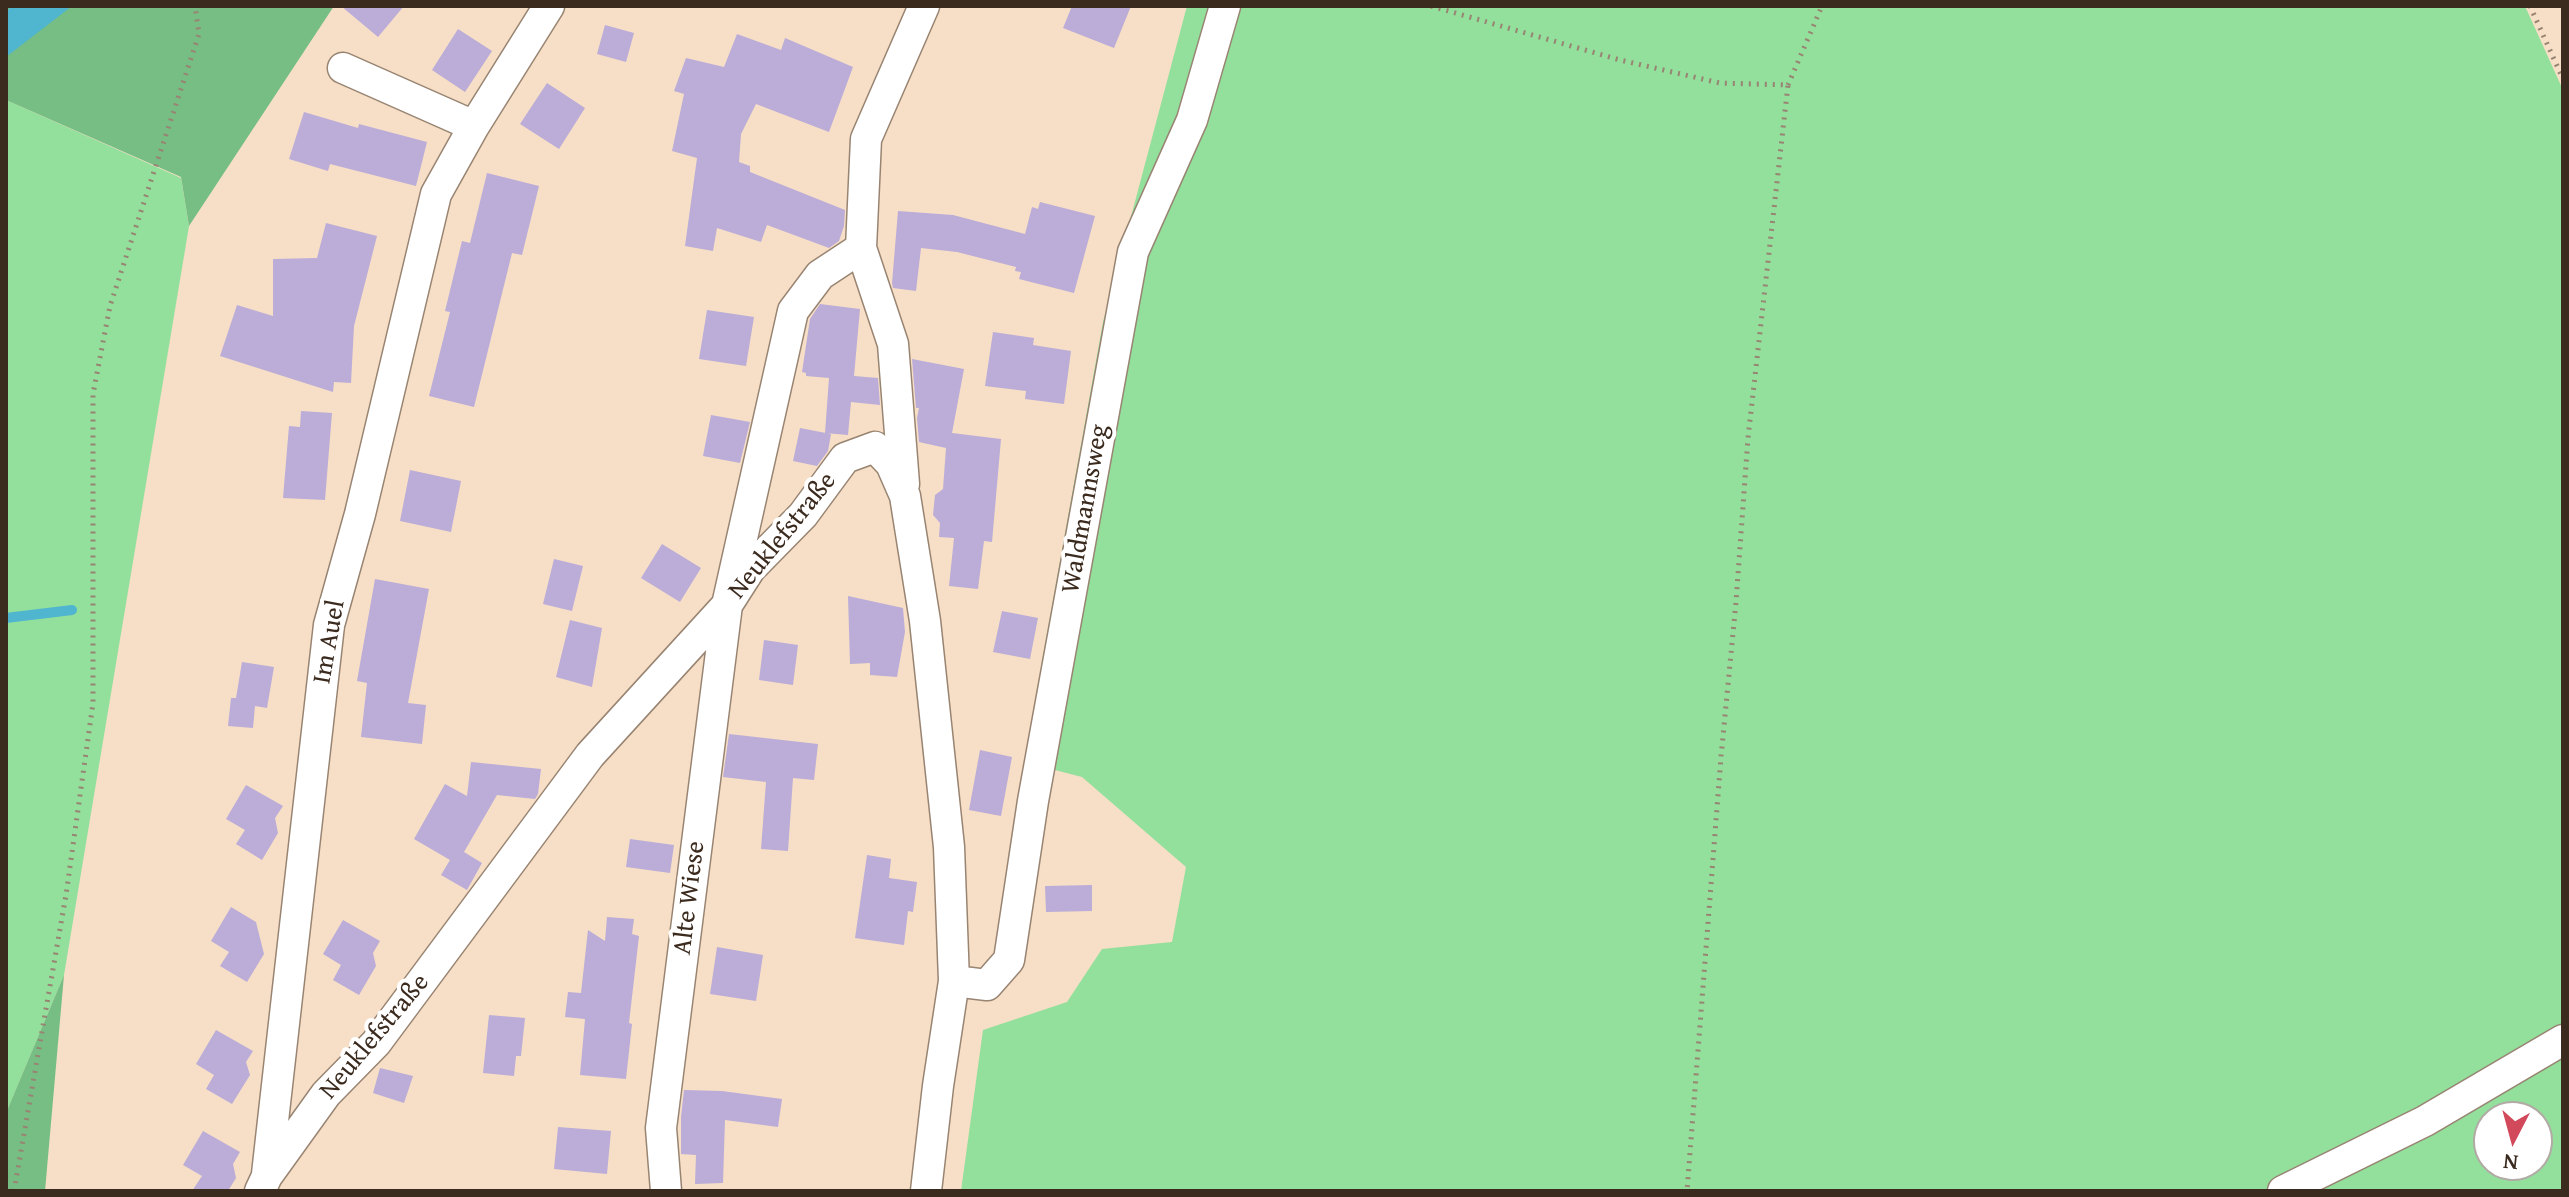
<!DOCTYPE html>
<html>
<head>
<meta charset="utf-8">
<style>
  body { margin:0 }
  #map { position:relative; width:2569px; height:1197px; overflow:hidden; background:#f6dfc6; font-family:"Gentium Book Plus",serif }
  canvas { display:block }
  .frame { position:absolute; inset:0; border:8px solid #3b2a1e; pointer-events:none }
  .north { position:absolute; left:2473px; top:1101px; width:80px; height:80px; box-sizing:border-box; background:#fff; border:2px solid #b1aaa5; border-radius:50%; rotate:186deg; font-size:22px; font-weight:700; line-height:32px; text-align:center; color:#3b2a1e }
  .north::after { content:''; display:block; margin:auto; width:28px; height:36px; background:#d1495b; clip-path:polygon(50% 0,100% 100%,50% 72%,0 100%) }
</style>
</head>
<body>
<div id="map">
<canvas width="2569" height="1197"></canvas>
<div class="frame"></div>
<div class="north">N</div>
</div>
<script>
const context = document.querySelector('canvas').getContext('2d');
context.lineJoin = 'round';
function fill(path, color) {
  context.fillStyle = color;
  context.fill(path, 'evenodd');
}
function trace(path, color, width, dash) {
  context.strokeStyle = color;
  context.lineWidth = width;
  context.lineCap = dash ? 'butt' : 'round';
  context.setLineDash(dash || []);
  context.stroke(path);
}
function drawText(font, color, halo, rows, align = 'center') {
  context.font = font + ' "Gentium Book Plus",serif';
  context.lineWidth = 8;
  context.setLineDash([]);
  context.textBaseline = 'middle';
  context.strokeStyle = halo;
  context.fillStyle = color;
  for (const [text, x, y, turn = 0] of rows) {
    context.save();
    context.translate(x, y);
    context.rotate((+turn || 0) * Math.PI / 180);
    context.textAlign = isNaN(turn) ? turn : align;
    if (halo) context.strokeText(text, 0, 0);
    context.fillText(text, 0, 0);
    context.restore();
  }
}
fill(new Path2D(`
  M 1187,6 L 2525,6 L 2563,90 L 2563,1191 L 961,1191 L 983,1030 L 1067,1002 L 1102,949 L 1172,942 L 1186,867 L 1082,777 L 1024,762 L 1103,322 ZM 2489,1117 L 2537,1117 L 2537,1165 L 2489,1165 Z
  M 6,100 L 181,178 L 189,226 L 64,975 L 6,1113 Z`), '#93df9c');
fill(new Path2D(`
  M 6,6 L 334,6 L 189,226 L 181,177 L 6,100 Z
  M 64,975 L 45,1191 L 6,1191 L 6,1113 Z`), '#76be84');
fill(new Path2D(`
  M 13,6 L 72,6 L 6,57 L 6,11 Z`), '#50b5cf');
trace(new Path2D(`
  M 6,618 L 72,610`), '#50b5cf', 10);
fill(new Path2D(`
  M 341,6 L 404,6 L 378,37 Z
  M 1072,6 L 1131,6 L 1114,48 L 1063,28 Z
  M 605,25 L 634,33 L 626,62 L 597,54 Z
  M 458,29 L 492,51 L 465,92 L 432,70 Z
  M 737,34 L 781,50 L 785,38 L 853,67 L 829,132 L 756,104 L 741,134 L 739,162 L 750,166 L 750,172 L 845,210 L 844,226 L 839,241 L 829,248 L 767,225 L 761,242 L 717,228 L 713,251 L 685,246 L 697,158 L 672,151 L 684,94 L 674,91 L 686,58 L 724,67 Z
  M 547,83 L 585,108 L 559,149 L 520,124 Z
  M 304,112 L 358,128 L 359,124 L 427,142 L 416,186 L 330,164 L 328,171 L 289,159 Z
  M 487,173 L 539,186 L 522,255 L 512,253 L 474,407 L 429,396 L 450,312 L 445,311 L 462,241 L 470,243 Z
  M 1040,202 L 1095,216 L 1074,293 L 1019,279 L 1021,272 L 1015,271 L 1016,267 L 957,252 L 921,248 L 916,291 L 893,288 L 892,283 L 898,211 L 953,215 L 1025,234 L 1032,207 L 1038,209 Z
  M 326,223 L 377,236 L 354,326 L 351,383 L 334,382 L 333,392 L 220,356 L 237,305 L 273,316 L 273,259 L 317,258 Z
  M 820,304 L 860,309 L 854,376 L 878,378 L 880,405 L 851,402 L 848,435 L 825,433 L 829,378 L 806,376 L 806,373 L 802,372 L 810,319 Z
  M 707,310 L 754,317 L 746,366 L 699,359 Z
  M 993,332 L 1034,338 L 1033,345 L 1071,351 L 1064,404 L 1025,399 L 1026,391 L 985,386 Z
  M 912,359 L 964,369 L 952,433 L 1001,439 L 992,542 L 984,541 L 978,589 L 949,586 L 954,538 L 939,537 L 940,523 L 933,515 L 935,495 L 943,489 L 946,448 L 919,442 L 917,418 L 919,408 L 916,408 Z
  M 301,411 L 332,413 L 325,500 L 283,498 L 289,426 L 300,427 Z
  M 711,415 L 750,422 L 740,463 L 703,456 Z
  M 800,428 L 831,434 L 828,451 L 817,466 L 793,461 Z
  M 410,470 L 461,481 L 451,532 L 400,521 Z
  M 662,544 L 701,568 L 680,602 L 641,578 Z
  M 554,559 L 583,566 L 572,611 L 543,604 Z
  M 375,579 L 429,589 L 408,703 L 426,705 L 422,744 L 361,737 L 367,683 L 357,681 Z
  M 848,596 L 903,608 L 905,632 L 897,677 L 870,675 L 870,663 L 850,664 Z
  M 1002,611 L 1038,618 L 1030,659 L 993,652 Z
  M 570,620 L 602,628 L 592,687 L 556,677 Z
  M 764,640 L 798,645 L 793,685 L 759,680 Z
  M 242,662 L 274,667 L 267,708 L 255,706 L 253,728 L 228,726 L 231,698 L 236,698 Z
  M 729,734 L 818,744 L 814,780 L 793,778 L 788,851 L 761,849 L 766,782 L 723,777 Z
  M 980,750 L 1012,757 L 1001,816 L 969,810 Z
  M 471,762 L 541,769 L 538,794 L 535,799 L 497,795 L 464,852 L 482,863 L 467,890 L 441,875 L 450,860 L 414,839 L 445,784 L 467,796 Z
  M 246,785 L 283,806 L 275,818 L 278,833 L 262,860 L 236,844 L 245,830 L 226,819 Z
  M 630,839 L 674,845 L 670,873 L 626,867 Z
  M 867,855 L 891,859 L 889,878 L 917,882 L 913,912 L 908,911 L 904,945 L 855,938 Z
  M 1092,885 L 1092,911 L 1046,912 L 1045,886 Z
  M 231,907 L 256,922 L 264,954 L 247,982 L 220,966 L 229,952 L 211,941 Z
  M 607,917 L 634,919 L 632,934 L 639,936 L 629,1023 L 632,1024 L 626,1079 L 580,1075 L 585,1019 L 565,1017 L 568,992 L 581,993 L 588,930 L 605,941 Z
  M 343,920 L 380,941 L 373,953 L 376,966 L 359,995 L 333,980 L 341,965 L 323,954 Z
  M 717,947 L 763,955 L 756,1001 L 710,994 Z
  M 489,1015 L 525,1018 L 521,1056 L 516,1056 L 514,1076 L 483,1073 Z
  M 216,1030 L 253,1051 L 246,1062 L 250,1075 L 232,1104 L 206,1089 L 214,1075 L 196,1064 Z
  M 380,1068 L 413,1076 L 404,1103 L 373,1093 Z
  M 684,1090 L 722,1091 L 782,1099 L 778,1127 L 725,1120 L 723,1183 L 695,1184 L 696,1155 L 681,1154 L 681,1117 Z
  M 558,1127 L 611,1131 L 607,1174 L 554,1169 Z
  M 203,1131 L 240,1152 L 233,1164 L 236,1178 L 228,1191 L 192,1191 L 202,1176 L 183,1165 Z`), '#bbacd8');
const street = new Path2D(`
  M 343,68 L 474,126
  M 861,248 L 893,344 L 904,484
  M 954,981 L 987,985 L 1009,960 L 1033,801 L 1133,252 L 1192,120 L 1225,6
  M 267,1174 L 329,625 L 360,514 L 436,194 L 474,126 L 549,6
  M 260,1191 L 267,1176 L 326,1094 L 376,1043 L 590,755 L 727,605 L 750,569 L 803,515 L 845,458 L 875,447 L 891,464 L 905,496 L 925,621 L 949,847 L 954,981 L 938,1086 L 926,1191
  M 666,1191 L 661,1128 L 727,605 L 793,311 L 820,275 L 861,248 L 866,139 L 924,6
  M 2283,1191 L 2425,1121 L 2563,1040`);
trace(street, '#988472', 33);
trace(new Path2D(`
  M 1431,6 L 1620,60 L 1720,83 L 1788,85 L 1748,438 L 1736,602 L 1721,757 L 1687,1191
  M 2530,6 L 2563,79
  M 1788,85 L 1822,6
  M 14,1191 L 66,895 L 93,703 L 93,394 L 110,306 L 199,34 L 195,6`), '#988472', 5, [2, 6]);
trace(street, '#fff', 30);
drawText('26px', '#3b2a1e', '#fff', [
  ["Waldmannsweg",1086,509,-80],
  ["Neuklefstraße",783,536,-51],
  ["Im Auel",330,642,-80],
  ["Alte Wiese",690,898,-83],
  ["Neuklefstraße",375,1037,-50]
]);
</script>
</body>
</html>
